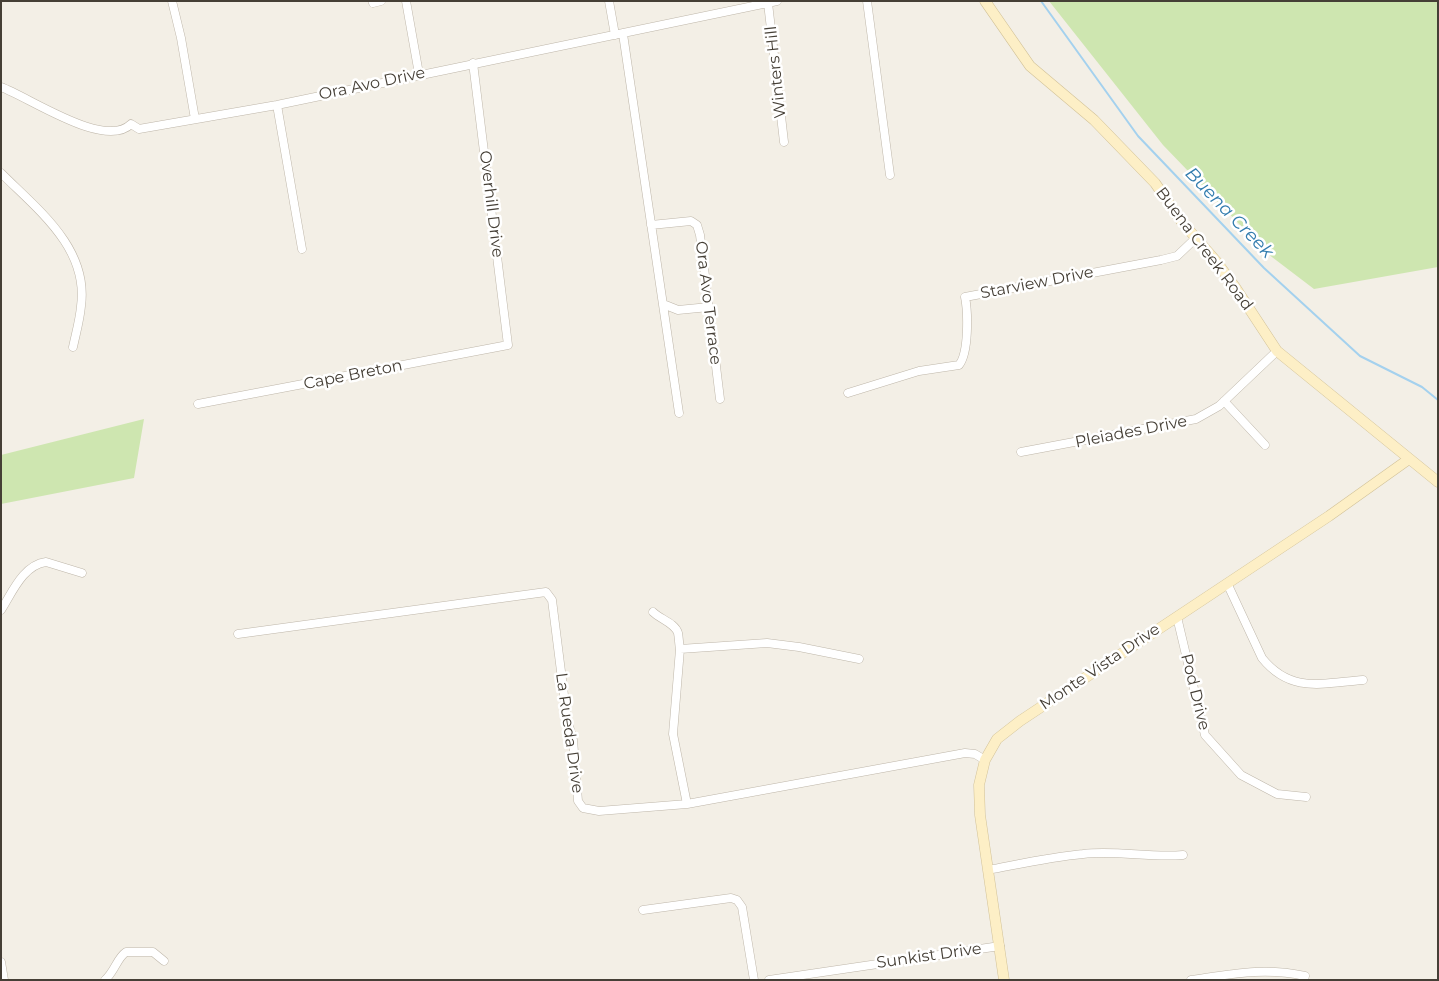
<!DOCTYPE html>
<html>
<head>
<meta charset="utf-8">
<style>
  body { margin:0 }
  #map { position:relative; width:1439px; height:981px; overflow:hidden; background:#f3efe6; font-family:Montserrat,sans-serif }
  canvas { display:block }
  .frame { position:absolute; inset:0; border:2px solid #453f36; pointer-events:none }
</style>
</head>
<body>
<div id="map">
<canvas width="1439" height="981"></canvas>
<div class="frame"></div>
</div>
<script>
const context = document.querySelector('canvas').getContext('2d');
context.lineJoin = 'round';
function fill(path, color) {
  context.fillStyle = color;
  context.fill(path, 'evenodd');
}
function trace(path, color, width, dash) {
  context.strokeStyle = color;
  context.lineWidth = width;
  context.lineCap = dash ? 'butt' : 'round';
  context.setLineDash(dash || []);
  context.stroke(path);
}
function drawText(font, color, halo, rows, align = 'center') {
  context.font = font + ' Montserrat,sans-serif';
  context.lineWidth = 5;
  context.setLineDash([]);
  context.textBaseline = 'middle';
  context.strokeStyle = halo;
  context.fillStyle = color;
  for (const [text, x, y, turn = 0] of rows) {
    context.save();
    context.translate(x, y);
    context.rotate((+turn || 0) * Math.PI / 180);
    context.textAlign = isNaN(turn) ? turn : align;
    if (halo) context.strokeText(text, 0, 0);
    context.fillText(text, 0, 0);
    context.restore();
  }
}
fill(new Path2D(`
  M 1049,1 L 1438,1 L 1438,267 L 1314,289 L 1268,254 L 1163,145 Z
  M 144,419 L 134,478 L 1,504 L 1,455 Z`), '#cee6b0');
trace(new Path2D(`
  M 1041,1 L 1138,136 L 1264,268 L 1360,356 L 1422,387 L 1438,400`), '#a4d1ee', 2);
const minor = new Path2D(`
  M 172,1 L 181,38 L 195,119
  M 406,1 L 419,74
  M 609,1 L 615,35
  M 867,1 L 890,175
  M 373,3 L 381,1
  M 768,3 L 784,142
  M 623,34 L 679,413
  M 1,87 C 29,97 105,150 131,124 L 139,129 L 277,105 L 777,1
  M 277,105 L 302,249
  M 1,173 C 37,209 89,248 81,306 C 80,319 76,333 73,347
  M 651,225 L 691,221 L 697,225 L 700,235 L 720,399
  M 663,304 L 678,310 L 709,307
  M 848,393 L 919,371 L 959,365 C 969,353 968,312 965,297 L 1161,260 L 1177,256 L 1196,238
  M 1224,401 L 1265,445
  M 198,404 L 508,345 L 473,63
  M 1021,452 L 1196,419 L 1219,406 L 1277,351
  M 1227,583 L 1262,658 C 1291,694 1323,683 1363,680
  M 1,610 C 12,593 23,565 46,562 L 82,573
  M 653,612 C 660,619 675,623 678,633 C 679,638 679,644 680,650
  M 1177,617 L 1205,735 L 1241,775 L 1277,794 L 1306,797
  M 238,634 L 546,592 L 552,600 L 567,719 L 573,740 L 578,801 L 583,808 L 599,811 L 687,804 L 965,753 L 975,754 L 985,760
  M 687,804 L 673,734 L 680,649 L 767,643 L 799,647 L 859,659
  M 988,870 C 1020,864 1051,857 1083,854 C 1116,850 1150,858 1183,855
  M 643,910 L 731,898 L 737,900 L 742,907 L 754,980
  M 1,962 L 4,980
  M 105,980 C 115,971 117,958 126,952 L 153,952 L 164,961
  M 769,980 L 1000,946
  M 1191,980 C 1232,974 1265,967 1305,976`);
const secondary = new Path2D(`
  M 985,1 L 1030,66 L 1094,120 L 1155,183 L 1182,222 L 1216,261 L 1235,287 L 1277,351 L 1438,482
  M 1004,980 L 980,815 L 979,785 L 985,760 L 997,739 L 1020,721 L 1329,516 L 1409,459`);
trace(minor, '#beb6a9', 9);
trace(secondary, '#d1c197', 11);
trace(minor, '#fff', 8);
trace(secondary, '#fdefc6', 10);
drawText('16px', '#453f36', '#fff', [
  ["Winters Hill",776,72,-96],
  ["Ora Avo Drive",372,84,-12],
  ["Overhill Drive",491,204,83],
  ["Buena Creek Road",1204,249,53],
  ["Starview Drive",1037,283,-11],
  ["Ora Avo Terrace",708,303,83],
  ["Cape Breton",353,375,-11],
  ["Pleiades Drive",1131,432,-11],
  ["Monte Vista Drive",1100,667,-34],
  ["Pod Drive",1195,692,76],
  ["La Rueda Drive",569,733,82],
  ["Sunkist Drive",929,956,-8]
]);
drawText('italic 18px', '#327cae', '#fff', [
  ["Buena Creek",1229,213,46]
]);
</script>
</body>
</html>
